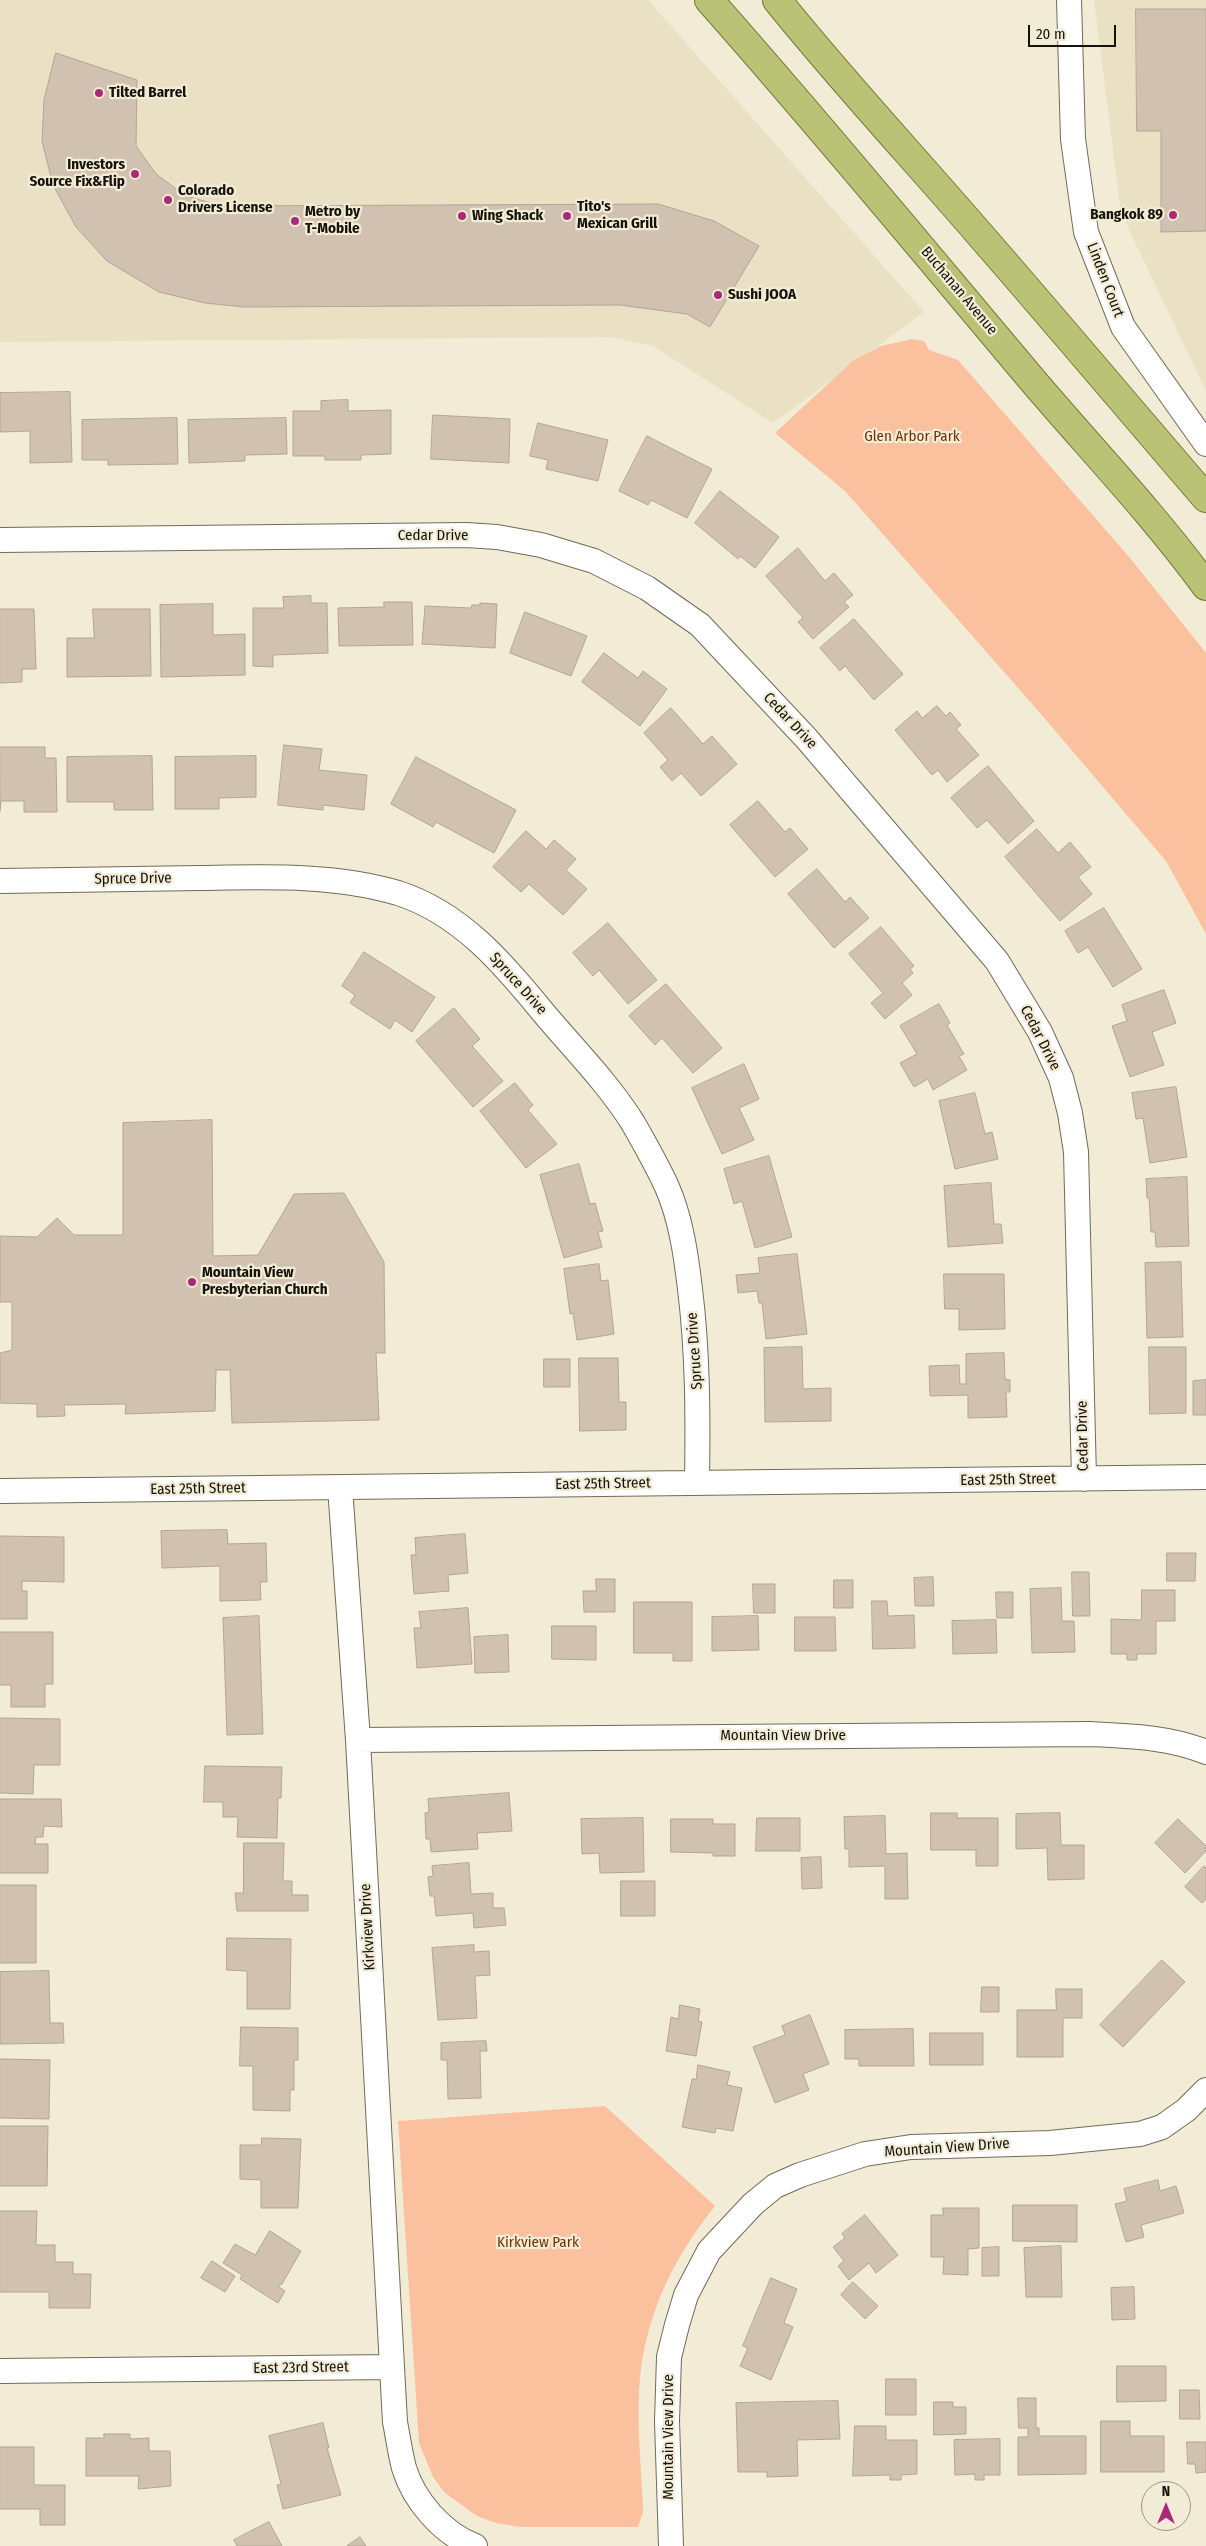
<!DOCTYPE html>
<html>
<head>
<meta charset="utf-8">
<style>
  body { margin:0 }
  #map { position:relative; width:1206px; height:2546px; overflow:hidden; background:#f2ecd6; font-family:"Fira Sans Condensed",sans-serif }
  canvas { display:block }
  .north { position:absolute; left:1141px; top:2481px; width:50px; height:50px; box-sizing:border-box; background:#f2ecd6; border:1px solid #9a9585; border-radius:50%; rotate:0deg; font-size:14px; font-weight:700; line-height:20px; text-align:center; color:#15120b }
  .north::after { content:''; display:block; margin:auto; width:18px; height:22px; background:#aa2a77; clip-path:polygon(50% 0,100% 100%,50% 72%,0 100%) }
  .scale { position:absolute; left:1028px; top:25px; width:88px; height:22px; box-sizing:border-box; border:2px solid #15120b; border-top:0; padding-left:6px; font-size:15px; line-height:18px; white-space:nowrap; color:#15120b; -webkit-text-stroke:4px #f2ecd6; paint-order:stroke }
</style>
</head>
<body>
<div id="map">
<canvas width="1206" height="2546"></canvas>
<div class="north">N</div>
<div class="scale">20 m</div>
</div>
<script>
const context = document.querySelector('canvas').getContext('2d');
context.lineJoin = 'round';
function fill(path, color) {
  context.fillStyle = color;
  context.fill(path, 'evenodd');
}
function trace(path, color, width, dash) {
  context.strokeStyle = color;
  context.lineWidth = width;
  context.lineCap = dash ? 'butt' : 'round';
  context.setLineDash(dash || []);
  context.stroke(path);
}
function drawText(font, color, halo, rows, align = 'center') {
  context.font = font + ' "Fira Sans Condensed",sans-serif';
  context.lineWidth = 4.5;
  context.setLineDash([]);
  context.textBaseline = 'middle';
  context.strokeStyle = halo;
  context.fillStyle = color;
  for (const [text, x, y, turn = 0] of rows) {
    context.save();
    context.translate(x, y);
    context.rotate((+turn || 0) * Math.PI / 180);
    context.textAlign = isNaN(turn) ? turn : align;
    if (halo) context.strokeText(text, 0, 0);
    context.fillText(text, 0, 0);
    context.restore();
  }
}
fill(new Path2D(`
  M 0,0 L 648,0 L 924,312 L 773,423 L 653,346 L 609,337 L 0,342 Z
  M 1094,0 L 1206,0 L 1206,391 L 1121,213 Z`), '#eae1c4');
fill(new Path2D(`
  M 912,339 L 924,341 L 929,350 L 958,360 L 1130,558 L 1206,653 L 1206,934 L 1166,861 L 1040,713 L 845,491 L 775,433 L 854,360 L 881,346 Z
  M 605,2106 L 715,2206 C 671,2261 642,2322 639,2393 C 637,2433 642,2473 643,2512 L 638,2527 L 520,2527 L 496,2523 L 477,2516 L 445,2493 L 433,2477 L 419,2443 L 398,2121 Z`), '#fbc09e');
const building = new Path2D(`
  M 1136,9 L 1206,9 L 1206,231 L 1161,232 L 1161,131 L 1137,131 Z
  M 56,53 L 137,80 L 136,146 L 156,174 L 186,196 L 223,206 L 658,204 L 714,221 L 759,246 L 710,327 L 687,314 L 620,305 L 244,307 L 205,303 L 159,292 L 107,261 L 76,227 L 53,185 L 42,141 L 44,100 Z
  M 70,392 L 72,462 L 30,463 L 30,431 L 0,432 L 0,393 Z
  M 348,400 L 348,411 L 391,410 L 391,454 L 361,455 L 361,460 L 325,460 L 325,456 L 293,456 L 293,411 L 321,411 L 321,401 Z
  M 433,415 L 510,419 L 509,463 L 431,459 Z
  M 177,418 L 178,464 L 108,465 L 108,460 L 82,460 L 82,420 Z
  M 286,418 L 287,454 L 245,455 L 245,461 L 189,463 L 188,420 Z
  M 538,423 L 608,440 L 598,481 L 546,469 L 548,460 L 530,456 Z
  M 647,436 L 712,469 L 687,518 L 651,500 L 648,505 L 619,491 Z
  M 720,491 L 779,537 L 755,568 L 740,556 L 738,559 L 695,523 Z
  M 798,548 L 825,581 L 834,573 L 853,595 L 844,602 L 849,607 L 813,639 L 798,622 L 803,618 L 766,576 Z
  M 311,596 L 311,603 L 327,603 L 328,653 L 273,655 L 273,667 L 253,666 L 253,608 L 284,608 L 283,597 Z
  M 384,602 L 412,602 L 413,645 L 339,646 L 338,608 L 384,607 Z
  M 480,603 L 497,604 L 495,648 L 422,644 L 425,606 L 471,608 L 472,605 L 480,605 Z
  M 213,604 L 213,635 L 245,634 L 245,675 L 161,677 L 160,605 Z
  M 0,609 L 34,609 L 36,669 L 22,669 L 22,682 L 0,683 Z
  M 93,609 L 150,609 L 151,676 L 67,677 L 67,638 L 94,638 Z
  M 525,612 L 587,636 L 571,676 L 510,653 Z
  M 854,619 L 903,674 L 874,700 L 845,666 L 840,671 L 820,648 Z
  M 604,653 L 638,678 L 643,671 L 667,689 L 640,726 L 582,682 Z
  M 937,706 L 946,716 L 950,712 L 961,725 L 956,729 L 979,755 L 947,782 L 938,770 L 932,775 L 895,730 L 917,711 L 922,718 Z
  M 671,708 L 703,744 L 712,736 L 737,764 L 701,796 L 681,773 L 672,781 L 660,767 L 668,760 L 644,733 Z
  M 284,745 L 322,749 L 319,770 L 367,775 L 364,810 L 323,805 L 323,810 L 278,805 Z
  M 0,747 L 45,747 L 45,758 L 56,758 L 57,812 L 24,812 L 24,801 L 1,801 L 0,811 Z
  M 152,756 L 153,810 L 114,810 L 114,802 L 67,802 L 67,757 Z
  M 256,756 L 256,797 L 219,798 L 219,809 L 175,809 L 175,757 Z
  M 416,757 L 516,810 L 494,853 L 436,822 L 433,827 L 391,804 Z
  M 988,766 L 1034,821 L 1008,844 L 987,820 L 977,828 L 951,798 Z
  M 758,801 L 785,832 L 790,828 L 808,849 L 775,877 L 730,825 Z
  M 1037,829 L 1058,853 L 1070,842 L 1091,867 L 1078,877 L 1092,894 L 1060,921 L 1005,857 Z
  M 526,831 L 546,849 L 554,840 L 576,859 L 566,870 L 587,889 L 563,915 L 529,884 L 521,892 L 493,867 Z
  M 817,869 L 845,902 L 850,897 L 869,918 L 834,948 L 788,894 Z
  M 1104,908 L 1142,969 L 1113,987 L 1088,947 L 1078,953 L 1065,931 Z
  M 608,923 L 657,980 L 628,1004 L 599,970 L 593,976 L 573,953 Z
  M 881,927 L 914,966 L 910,969 L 913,973 L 902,983 L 912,995 L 885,1019 L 871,1003 L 883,993 L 849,954 Z
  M 364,952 L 435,997 L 412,1032 L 395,1020 L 390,1029 L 350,1003 L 355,995 L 342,986 Z
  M 666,984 L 722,1048 L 693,1073 L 662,1038 L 655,1045 L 629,1016 Z
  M 1164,990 L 1176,1023 L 1152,1032 L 1164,1065 L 1130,1077 L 1112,1026 L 1127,1021 L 1122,1005 Z
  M 939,1004 L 950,1023 L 947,1025 L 964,1054 L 959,1056 L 967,1070 L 933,1090 L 928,1079 L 914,1087 L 900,1063 L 917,1054 L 900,1026 Z
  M 454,1008 L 480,1039 L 472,1046 L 503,1081 L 473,1107 L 416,1041 Z
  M 744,1064 L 759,1099 L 739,1108 L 754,1140 L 722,1154 L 692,1088 Z
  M 515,1083 L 533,1105 L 528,1110 L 557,1144 L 526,1168 L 480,1111 Z
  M 1176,1087 L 1187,1157 L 1150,1163 L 1143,1118 L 1136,1119 L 1132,1093 Z
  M 975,1093 L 985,1134 L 992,1132 L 998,1159 L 955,1169 L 939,1101 Z
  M 212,1120 L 213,1256 L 258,1255 L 294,1194 L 344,1193 L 384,1262 L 385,1353 L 376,1353 L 379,1420 L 232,1423 L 230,1370 L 216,1370 L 215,1411 L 125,1414 L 126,1404 L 64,1405 L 65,1416 L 37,1417 L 37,1404 L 0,1403 L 0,1353 L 12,1350 L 12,1302 L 0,1302 L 0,1236 L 37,1237 L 57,1218 L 74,1235 L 123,1235 L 123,1123 Z
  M 769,1156 L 792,1237 L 755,1248 L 742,1201 L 734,1204 L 724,1169 Z
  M 579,1164 L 590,1204 L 595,1203 L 603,1231 L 598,1232 L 602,1247 L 564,1258 L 540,1175 Z
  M 1187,1177 L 1189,1246 L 1156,1247 L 1155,1232 L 1151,1232 L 1149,1198 L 1147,1198 L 1146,1179 Z
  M 991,1183 L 994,1224 L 1001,1224 L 1003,1243 L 948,1247 L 944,1186 Z
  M 797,1254 L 807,1334 L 766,1339 L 762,1303 L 759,1303 L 757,1291 L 738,1293 L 736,1275 L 760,1273 L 758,1258 Z
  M 1181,1262 L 1183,1337 L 1147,1338 L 1145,1263 Z
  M 599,1264 L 601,1281 L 608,1280 L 614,1334 L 577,1340 L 573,1313 L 570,1314 L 564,1269 Z
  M 944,1274 L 1004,1274 L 1005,1329 L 959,1330 L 959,1309 L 945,1309 Z
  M 802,1347 L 803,1389 L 831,1388 L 831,1421 L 765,1422 L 764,1348 Z
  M 1149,1347 L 1186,1347 L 1186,1413 L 1150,1414 Z
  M 1004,1353 L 1005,1379 L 1010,1380 L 1010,1392 L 1006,1392 L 1007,1417 L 968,1418 L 968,1395 L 930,1396 L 929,1366 L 959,1365 L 960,1384 L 966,1384 L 966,1354 Z
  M 579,1358 L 618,1358 L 619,1402 L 626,1402 L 626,1430 L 580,1431 Z
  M 544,1359 L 570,1359 L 570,1387 L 544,1387 Z
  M 1206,1380 L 1206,1415 L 1193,1415 L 1193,1381 Z
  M 227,1530 L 228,1544 L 266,1543 L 267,1582 L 260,1582 L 261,1600 L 220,1601 L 220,1566 L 162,1568 L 161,1531 Z
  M 465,1534 L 468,1573 L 448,1575 L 449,1591 L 414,1594 L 411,1555 L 416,1555 L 415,1538 Z
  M 0,1536 L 64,1537 L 64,1582 L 22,1581 L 22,1591 L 27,1591 L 27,1619 L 0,1619 Z
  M 1167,1553 L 1196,1553 L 1195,1581 L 1167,1581 Z
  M 1072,1572 L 1089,1572 L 1090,1616 L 1073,1616 Z
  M 933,1577 L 934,1606 L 915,1606 L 914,1578 Z
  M 596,1579 L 615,1579 L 615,1612 L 584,1612 L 583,1591 L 596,1591 Z
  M 834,1580 L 853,1580 L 853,1608 L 834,1608 Z
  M 753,1584 L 775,1584 L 775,1613 L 754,1613 Z
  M 1061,1588 L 1062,1621 L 1074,1621 L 1075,1652 L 1032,1653 L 1030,1589 Z
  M 1142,1590 L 1175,1590 L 1175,1621 L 1156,1621 L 1156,1654 L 1137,1654 L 1137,1660 L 1127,1660 L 1127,1654 L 1111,1654 L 1111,1619 L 1141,1620 Z
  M 996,1592 L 1013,1592 L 1013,1618 L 997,1618 Z
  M 872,1601 L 887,1601 L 888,1616 L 914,1615 L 915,1648 L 873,1649 Z
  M 634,1602 L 692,1602 L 692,1661 L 673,1661 L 673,1653 L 634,1653 Z
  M 468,1608 L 472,1664 L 417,1668 L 414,1628 L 421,1628 L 419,1612 Z
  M 259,1616 L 263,1734 L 227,1735 L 223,1618 Z
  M 758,1616 L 759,1650 L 712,1651 L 712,1617 Z
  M 795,1617 L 835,1617 L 836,1651 L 795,1651 Z
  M 996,1620 L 997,1653 L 953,1654 L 952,1621 Z
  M 552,1626 L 596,1626 L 596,1660 L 552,1659 Z
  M 0,1632 L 53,1632 L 53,1684 L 45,1684 L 45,1707 L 11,1707 L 11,1685 L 0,1685 Z
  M 508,1635 L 509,1672 L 475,1673 L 474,1637 Z
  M 0,1718 L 60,1719 L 60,1765 L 34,1765 L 33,1794 L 0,1793 Z
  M 205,1766 L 282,1767 L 281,1798 L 278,1798 L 277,1838 L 237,1837 L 238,1817 L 223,1817 L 223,1802 L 204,1802 Z
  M 509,1793 L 512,1831 L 477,1833 L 478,1849 L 431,1852 L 430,1839 L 426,1839 L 425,1813 L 429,1812 L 428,1799 Z
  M 0,1799 L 61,1799 L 62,1827 L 44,1826 L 43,1837 L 36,1837 L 35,1844 L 48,1844 L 48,1873 L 0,1873 Z
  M 931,1813 L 957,1813 L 957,1818 L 998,1818 L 998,1866 L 976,1866 L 976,1850 L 931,1850 Z
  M 1060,1813 L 1061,1845 L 1084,1845 L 1084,1879 L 1048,1880 L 1047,1848 L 1016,1849 L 1016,1814 Z
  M 885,1816 L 886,1854 L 907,1853 L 908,1899 L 885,1899 L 885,1866 L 849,1867 L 849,1849 L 845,1849 L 844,1817 Z
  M 643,1818 L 644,1872 L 600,1873 L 599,1853 L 582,1854 L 581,1819 Z
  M 757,1818 L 800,1818 L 800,1851 L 756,1851 Z
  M 671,1819 L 713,1819 L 713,1824 L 735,1824 L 735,1856 L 713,1856 L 713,1853 L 671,1852 Z
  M 1178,1819 L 1206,1846 L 1206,1851 L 1185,1873 L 1155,1843 Z
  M 244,1843 L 284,1843 L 283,1881 L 292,1881 L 292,1895 L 308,1895 L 308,1911 L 237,1911 L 235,1893 L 243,1893 Z
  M 821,1857 L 822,1888 L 802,1889 L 801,1858 Z
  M 469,1863 L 471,1894 L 493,1893 L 493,1908 L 504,1908 L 506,1925 L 474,1928 L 473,1913 L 436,1916 L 434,1896 L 430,1896 L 428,1877 L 433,1876 L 432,1866 Z
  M 1204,1866 L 1206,1868 L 1206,1899 L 1202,1903 L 1185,1887 Z
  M 621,1881 L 655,1881 L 655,1916 L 621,1916 Z
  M 0,1885 L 36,1885 L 36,1963 L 0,1963 Z
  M 227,1938 L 291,1939 L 290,2009 L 247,2009 L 247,1971 L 227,1970 Z
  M 474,1945 L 474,1952 L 489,1951 L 490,1975 L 475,1976 L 477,2018 L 438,2020 L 432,1948 Z
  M 1162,1960 L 1185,1982 L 1123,2047 L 1100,2025 Z
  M 49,1971 L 50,2023 L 63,2023 L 64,2043 L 0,2044 L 0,1972 Z
  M 982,1987 L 999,1987 L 999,2012 L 981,2012 Z
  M 1056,1989 L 1082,1989 L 1082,2018 L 1063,2018 L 1063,2057 L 1017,2057 L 1017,2010 L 1056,2010 Z
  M 680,2005 L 700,2009 L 698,2021 L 702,2022 L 696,2056 L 666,2051 L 671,2017 L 678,2019 Z
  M 810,2015 L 829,2064 L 803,2074 L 809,2090 L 775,2103 L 753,2047 L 785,2035 L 782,2026 Z
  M 241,2027 L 298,2028 L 298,2060 L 294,2060 L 294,2090 L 290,2090 L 290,2111 L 253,2110 L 253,2066 L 240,2066 Z
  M 913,2029 L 914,2066 L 859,2066 L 859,2059 L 845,2059 L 845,2030 Z
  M 930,2033 L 983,2033 L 983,2065 L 930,2065 Z
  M 486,2041 L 487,2051 L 480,2051 L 481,2098 L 448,2099 L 447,2060 L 441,2060 L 441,2043 Z
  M 0,2059 L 50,2060 L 49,2119 L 0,2118 Z
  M 698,2065 L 730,2072 L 727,2085 L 742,2088 L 733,2131 L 716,2128 L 715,2133 L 682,2127 L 692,2079 L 696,2079 Z
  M 0,2126 L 48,2126 L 47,2186 L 0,2186 Z
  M 262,2138 L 301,2139 L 298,2208 L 261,2208 L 261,2180 L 240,2179 L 240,2145 L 261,2145 Z
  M 1158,2180 L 1160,2191 L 1176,2186 L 1184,2213 L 1141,2225 L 1144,2237 L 1126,2242 L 1115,2204 L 1127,2201 L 1124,2189 Z
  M 1013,2205 L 1077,2205 L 1077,2242 L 1013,2241 Z
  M 943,2208 L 979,2208 L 979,2248 L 968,2249 L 968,2275 L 943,2274 L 944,2257 L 931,2257 L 931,2215 L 943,2215 Z
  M 0,2211 L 37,2211 L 36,2245 L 55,2245 L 55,2262 L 73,2262 L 73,2274 L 91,2274 L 90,2308 L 49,2308 L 49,2292 L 0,2292 Z
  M 865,2215 L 898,2255 L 876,2273 L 869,2263 L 849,2280 L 838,2266 L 844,2261 L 833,2247 L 845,2238 L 842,2234 Z
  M 270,2231 L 301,2251 L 282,2284 L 278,2286 L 285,2291 L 278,2303 L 240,2279 L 242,2275 L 223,2263 L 235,2244 L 255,2255 Z
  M 1061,2246 L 1062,2297 L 1026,2297 L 1024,2248 Z
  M 999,2247 L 999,2276 L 982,2276 L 982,2248 Z
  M 212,2261 L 235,2276 L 225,2292 L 201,2278 Z
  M 771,2278 L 797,2289 L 784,2323 L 793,2327 L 771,2380 L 740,2366 L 748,2348 L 743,2346 Z
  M 853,2282 L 878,2306 L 865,2319 L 841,2295 Z
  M 1134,2287 L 1135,2319 L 1112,2320 L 1111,2288 Z
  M 1117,2366 L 1166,2366 L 1166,2401 L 1117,2402 Z
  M 886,2379 L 916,2379 L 916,2415 L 886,2415 Z
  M 1180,2390 L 1199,2390 L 1200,2419 L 1180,2419 Z
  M 1018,2398 L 1036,2398 L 1036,2428 L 1039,2428 L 1039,2436 L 1086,2436 L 1086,2474 L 1018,2475 L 1018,2437 L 1028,2437 L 1028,2428 L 1019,2428 Z
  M 838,2401 L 840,2439 L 797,2440 L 798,2476 L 767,2477 L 767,2472 L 738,2472 L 736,2403 Z
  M 934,2402 L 953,2402 L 953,2407 L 966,2407 L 966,2434 L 934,2435 Z
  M 1101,2421 L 1130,2421 L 1130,2436 L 1164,2436 L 1164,2472 L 1101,2472 Z
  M 323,2423 L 329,2448 L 327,2448 L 341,2495 L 283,2509 L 277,2485 L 281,2484 L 269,2436 Z
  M 855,2426 L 886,2426 L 886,2440 L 917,2440 L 917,2474 L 901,2475 L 901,2480 L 890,2480 L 890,2475 L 853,2476 Z
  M 104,2434 L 130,2434 L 130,2439 L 149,2438 L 149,2451 L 170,2451 L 171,2486 L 138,2489 L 139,2476 L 86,2476 L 86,2438 L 104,2438 Z
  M 1000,2439 L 1000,2475 L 984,2475 L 984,2480 L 975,2480 L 975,2474 L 955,2475 L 954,2440 Z
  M 1187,2442 L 1206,2442 L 1206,2472 L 1196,2473 L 1195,2464 L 1188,2464 Z
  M 0,2447 L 34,2447 L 34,2485 L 65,2485 L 65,2525 L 40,2525 L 40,2509 L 0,2509 Z
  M 269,2522 L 282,2546 L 237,2546 L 234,2540 Z
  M 360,2537 L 366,2546 L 347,2546 Z`);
fill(building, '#d0c1b0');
trace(building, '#b3a594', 1);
const minor = new Path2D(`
  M 1069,0 L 1073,139 L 1086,232 L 1123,327 L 1206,444
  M 0,540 L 466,535 L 497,537 L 541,545 L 594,561 L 647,588 L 700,625 L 806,738 L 997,961 L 1040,1032 L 1061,1078 L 1070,1113 L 1076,1152 L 1084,1479
  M 0,881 C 67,880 133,879 200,878 C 266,877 334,874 398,893 C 460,913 502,962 542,1011 C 572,1047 608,1083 633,1123 C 645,1144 657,1165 667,1187 C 681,1219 686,1255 690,1289 C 698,1354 698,1418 697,1483
  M 340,1487 L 358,1740 L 395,2422 C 398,2437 400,2453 404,2468 C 414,2501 443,2534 475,2546
  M 0,1491 L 1206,1477
  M 358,1740 L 1090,1734 C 1130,1736 1169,1737 1206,1752
  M 0,2371 L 391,2367
  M 671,2546 L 667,2421 L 669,2357 L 677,2325 L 686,2295 L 709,2251 L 753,2204 L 775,2186 L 800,2175 L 865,2154 L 911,2147 L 1050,2143 L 1140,2134 L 1162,2127 L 1186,2110 L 1206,2090`);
const trunk = new Path2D(`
  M 709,0 C 820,125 926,254 1034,382 C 1092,450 1153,514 1206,586
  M 777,0 C 842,81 914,158 982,237 C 1057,323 1131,411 1206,498`);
trace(minor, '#706b58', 26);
trace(trunk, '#757a3a', 30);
trace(minor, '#fff', 24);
trace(trunk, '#bac276', 28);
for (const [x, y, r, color] of [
  [99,93,5,"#aa2a77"],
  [135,174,5,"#aa2a77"],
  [168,200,5,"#aa2a77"],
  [1173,215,5,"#aa2a77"],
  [462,216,5,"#aa2a77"],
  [567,216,5,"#aa2a77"],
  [295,221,5,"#aa2a77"],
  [718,295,5,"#aa2a77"],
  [192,1282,5,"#aa2a77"]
]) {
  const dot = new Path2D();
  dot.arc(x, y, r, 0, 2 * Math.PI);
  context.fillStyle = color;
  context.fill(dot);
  trace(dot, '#f2ecd6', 2);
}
drawText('bold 15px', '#15120b', '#f2ecd6', [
  ["Tilted Barrel",109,93],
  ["Investors",125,165,"right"],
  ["Source Fix&Flip",125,182,"right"],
  ["Colorado",178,191],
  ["Drivers License",178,208],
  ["Tito's",577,207],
  ["Mexican Grill",577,224],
  ["Metro by",305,212],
  ["T-Mobile",305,229],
  ["Bangkok 89",1163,215,"right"],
  ["Wing Shack",472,216],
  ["Sushi JOOA",728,295],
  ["Mountain View",202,1273],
  ["Presbyterian Church",202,1290]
], 'left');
drawText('15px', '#15120b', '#f2ecd6', [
  ["Linden Court",1105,280,69],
  ["Buchanan Avenue",959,291,50],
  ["Cedar Drive",433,536],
  ["Cedar Drive",790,721,47],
  ["Spruce Drive",133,879,-1],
  ["Spruce Drive",518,984,48],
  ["Cedar Drive",1040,1038,63],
  ["Spruce Drive",695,1351,-94],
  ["Cedar Drive",1083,1436,-91],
  ["East 25th Street",1008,1480,-1],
  ["East 25th Street",603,1484,-1],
  ["East 25th Street",198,1489,-1],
  ["Mountain View Drive",783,1736],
  ["Kirkview Drive",368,1927,-93],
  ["Mountain View Drive",947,2148,-4],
  ["East 23rd Street",301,2368,-1],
  ["Mountain View Drive",669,2437,-90]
]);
drawText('15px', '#723300', '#f2ecd6', [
  ["Glen Arbor Park",912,437],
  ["Kirkview Park",538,2243]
]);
</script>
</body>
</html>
